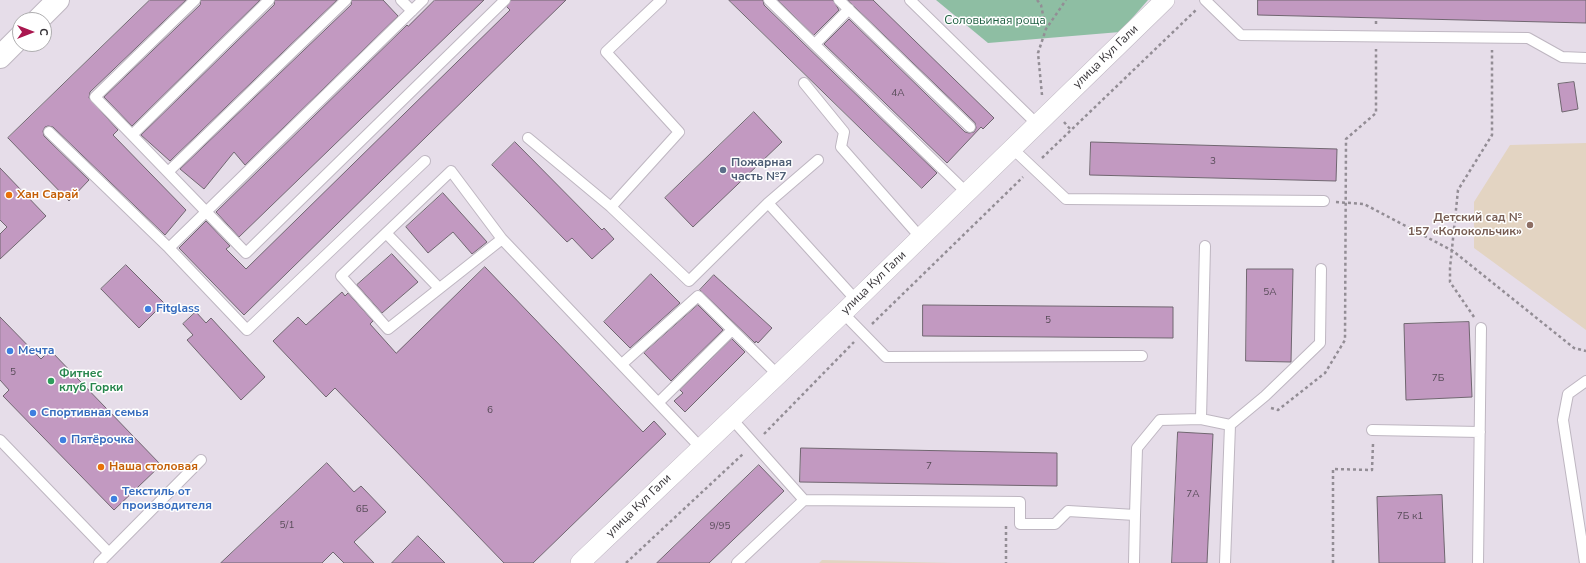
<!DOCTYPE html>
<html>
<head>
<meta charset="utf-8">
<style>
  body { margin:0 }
  #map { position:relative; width:1586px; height:563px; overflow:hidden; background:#e6dde9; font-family:"Nunito Sans",sans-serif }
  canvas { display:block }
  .north { position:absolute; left:12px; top:12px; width:40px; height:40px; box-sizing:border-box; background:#fff; border:1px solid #aeadaf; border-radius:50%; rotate:90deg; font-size:11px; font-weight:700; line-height:16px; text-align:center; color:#353236 }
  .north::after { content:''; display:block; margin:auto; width:14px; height:18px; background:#a9174f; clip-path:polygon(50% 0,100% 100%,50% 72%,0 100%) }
</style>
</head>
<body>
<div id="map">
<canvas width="1586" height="563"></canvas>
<div class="north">С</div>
</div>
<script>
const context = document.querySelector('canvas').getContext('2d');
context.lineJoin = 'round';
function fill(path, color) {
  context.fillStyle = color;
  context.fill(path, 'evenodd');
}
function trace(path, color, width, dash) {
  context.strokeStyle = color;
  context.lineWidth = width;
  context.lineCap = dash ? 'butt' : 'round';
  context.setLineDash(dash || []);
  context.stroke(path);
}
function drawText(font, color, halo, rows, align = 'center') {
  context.font = font + ' "Nunito Sans",sans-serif';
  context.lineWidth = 3;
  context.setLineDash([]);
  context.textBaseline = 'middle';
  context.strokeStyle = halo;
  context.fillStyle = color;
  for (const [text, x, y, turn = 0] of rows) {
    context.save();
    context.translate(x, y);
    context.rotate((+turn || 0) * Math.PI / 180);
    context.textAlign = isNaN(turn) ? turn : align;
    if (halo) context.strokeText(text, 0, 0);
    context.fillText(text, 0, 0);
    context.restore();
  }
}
fill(new Path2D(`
  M 1586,143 L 1586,330 L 1474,248 L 1474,202 L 1510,145 Z
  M 822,560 L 953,563 L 819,563 Z`), '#e3d4c2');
fill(new Path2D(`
  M 936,0 L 1148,0 L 1120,32 L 988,43 Z`), '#8ebea3');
const building = new Path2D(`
  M 150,0 L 186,0 L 90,92 L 89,98 L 118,130 L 113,135 L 186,210 L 165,235 L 53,127 L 48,126 L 45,127 L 43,131 L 44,136 L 89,180 L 69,201 L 8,138 Z
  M 201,0 L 260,0 L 132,126 L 104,97 L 200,5 Z
  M 275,0 L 337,0 L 170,161 L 141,135 L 274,5 Z
  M 352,0 L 383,0 L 398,16 L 245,165 L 234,152 L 204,189 L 180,169 L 351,5 Z
  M 435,0 L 484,0 L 239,237 L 216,212 L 407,25 L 408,26 Z
  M 511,0 L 566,0 L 244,315 L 179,248 L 206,221 L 230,246 L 226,249 L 246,269 L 510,10 L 507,7 Z
  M 729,0 L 763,0 L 764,5 L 937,173 L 922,188 Z
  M 778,0 L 833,0 L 839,10 L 814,35 Z
  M 848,0 L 873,0 L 994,118 L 983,129 L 981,127 L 947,163 L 824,44 L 849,19 L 965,132 L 969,133 L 974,132 L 976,128 L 975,123 Z
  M 1258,0 L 1586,0 L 1586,23 L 1258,15 Z
  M 1574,82 L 1578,109 L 1562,112 L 1558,84 Z
  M 754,112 L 782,142 L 693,227 L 665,198 Z
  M 515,142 L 602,230 L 604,228 L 614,239 L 592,259 L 572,238 L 567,242 L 492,165 Z
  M 1091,142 L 1337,149 L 1336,181 L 1090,175 Z
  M 0,168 L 46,216 L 0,259 L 0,234 L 7,227 L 0,220 Z
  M 443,193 L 487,242 L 472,254 L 453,232 L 428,253 L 406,227 Z
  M 392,254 L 418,282 L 382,313 L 357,285 Z
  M 126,265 L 164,303 L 139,328 L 101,289 Z
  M 485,267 L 643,432 L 654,421 L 666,434 L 533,563 L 504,563 L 335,388 L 326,397 L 273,341 L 298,317 L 306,325 L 342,292 L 345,296 L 348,293 L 373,321 L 370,324 L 396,353 Z
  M 1247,269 L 1293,269 L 1291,362 L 1246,361 Z
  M 651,274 L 680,303 L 630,348 L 604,322 Z
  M 714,275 L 772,328 L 758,343 L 756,341 L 755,343 L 700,290 Z
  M 698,305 L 723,330 L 671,381 L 644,353 Z
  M 923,305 L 1173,307 L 1173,338 L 923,336 Z
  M 196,312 L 206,323 L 211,318 L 265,377 L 241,400 L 187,340 L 193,335 L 183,324 Z
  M 0,317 L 41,359 L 50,350 L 161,465 L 114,510 L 3,396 L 9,390 L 0,380 Z
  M 1469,322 L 1472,397 L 1406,400 L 1404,324 Z
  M 732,339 L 745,352 L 685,412 L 674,401 L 683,393 L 680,390 Z
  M 1178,432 L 1213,434 L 1207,563 L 1172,563 Z
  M 801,448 L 1057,453 L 1057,486 L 800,482 Z
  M 327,463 L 354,492 L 361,486 L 386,512 L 354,542 L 374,563 L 344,563 L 333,552 L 322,563 L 221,563 Z
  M 759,465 L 784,491 L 709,563 L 657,563 Z
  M 1442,495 L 1445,563 L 1379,563 L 1377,497 Z
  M 418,536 L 445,563 L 392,563 Z`);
fill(building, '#c299c1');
trace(building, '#706670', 1);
const service = new Path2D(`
  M 195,0 L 95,97 L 132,135 L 269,0
  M 401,0 L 412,11
  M 661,0 L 606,52 L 679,132 L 611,207 L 689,281 L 768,203 L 818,160
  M 769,0 L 967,193
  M 839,0 L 970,127
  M 910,0 L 1038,125
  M 1205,0 L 1241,35 L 1528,38 L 1562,57 L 1586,58
  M 815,44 L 849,9
  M 804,83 L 844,132 L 841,147 L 921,238
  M 49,132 L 169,248 L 247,330 L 425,161
  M 132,135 L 246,253 L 505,0
  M 528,138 L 611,207
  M 1013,149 L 1066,199 L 1324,201
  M 168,172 L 346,0
  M 768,203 L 856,300
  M 386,233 L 439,288
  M 502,239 L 388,329 L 341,276 L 451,171 L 502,239 L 701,448
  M 169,248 L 423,0
  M 843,313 L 886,357 L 1142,356
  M 622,364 L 698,296 L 778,375
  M 658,403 L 732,330
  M 732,419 L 804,500 L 737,563
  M 1201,419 L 1205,246
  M 1372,430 L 1480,432
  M 0,440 L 109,553
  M 804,500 L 1020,502 L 1020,524 L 1055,524 L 1068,511 L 1135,515 L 1134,563
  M 1135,515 L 1137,448 L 1160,420 L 1201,419 L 1230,425
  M 99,563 L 201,460
  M 1225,563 L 1230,425 L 1265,396 L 1320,343 L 1321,269
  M 1478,563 L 1481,328
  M 1585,563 L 1563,420 L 1568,394 L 1586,381`);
const minor = new Path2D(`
  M 580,563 L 843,313 L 1165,0`);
const tertiary = new Path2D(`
  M 38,20 L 58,0
  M 0,57 L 20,37`);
trace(service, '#beb6c1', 12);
trace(minor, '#beb6c1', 20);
trace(tertiary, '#beb6c1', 24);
trace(new Path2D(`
  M 1037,0 L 1041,5 L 1046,29
  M 1376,24 L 1376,18
  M 1042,95 L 1038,53 L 1046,29 L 1066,0
  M 1064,122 L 1071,130
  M 1042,158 L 1196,10
  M 1336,202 L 1364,204 L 1453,251 L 1574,348 L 1586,351
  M 1474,317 L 1450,282 L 1450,268 L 1458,190 L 1492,135 L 1492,50
  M 872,324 L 1023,177
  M 1271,408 L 1278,410 L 1325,373 L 1345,340 L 1346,139 L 1376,113 L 1376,49
  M 764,434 L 854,342
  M 1006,526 L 1006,563
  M 626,563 L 744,453
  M 1333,563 L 1333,469 L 1372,470 L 1373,444`), '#938d95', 2.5, [3, 3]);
trace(service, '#fff', 10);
trace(minor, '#fff', 19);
trace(tertiary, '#fff', 22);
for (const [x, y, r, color] of [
  [723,170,4,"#5c6f8a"],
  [9,195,4,"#e8710a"],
  [1530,225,4,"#8d6e63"],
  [148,309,4,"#3f7fe0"],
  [10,351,4,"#3f7fe0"],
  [51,381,4,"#2e9e5b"],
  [33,413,4,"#3f7fe0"],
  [63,440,4,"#3f7fe0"],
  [101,467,4,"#e8710a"],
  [114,499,4,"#3f7fe0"]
]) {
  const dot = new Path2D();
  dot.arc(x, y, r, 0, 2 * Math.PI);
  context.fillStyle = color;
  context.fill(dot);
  trace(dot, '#fff', 1.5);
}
drawText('10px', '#584c59', null, [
  ["4А",898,94],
  ["3",1213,162],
  ["5А",1270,293],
  ["5",1048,321],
  ["5",13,373],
  ["7Б",1438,379],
  ["6",490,411],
  ["7",929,467],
  ["7А",1193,495],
  ["6Б",362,510],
  ["7Б к1",1410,517],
  ["5/1",287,526],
  ["9/95",720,527]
]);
drawText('12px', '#1d5e40', '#fff', [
  ["Соловьиная роща",995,21]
]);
drawText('12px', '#353236', '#fff', [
  ["улица Кул Гали",1106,57,-44],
  ["улица Кул Гали",874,283,-44],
  ["улица Кул Гали",639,506,-44]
]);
drawText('bold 12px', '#4e5e75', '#fff', [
  ["Пожарная",731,163],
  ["часть №7",731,177]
], 'left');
drawText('bold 12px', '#c56008', '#fff', [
  ["Хан Сарай",17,195],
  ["Наша столовая",109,467]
], 'left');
drawText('bold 12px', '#785e54', '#fff', [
  ["Детский сад №",1522,218],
  ["157 «Колокольчик»",1522,232]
], 'right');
drawText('bold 12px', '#366cbe', '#fff', [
  ["Fitglass",156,309],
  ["Мечта",18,351],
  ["Спортивная семья",41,413],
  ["Пятёрочка",71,440],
  ["Текстиль от",122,492],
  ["производителя",122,506]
], 'left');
drawText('bold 12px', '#27864d', '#fff', [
  ["Фитнес",59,374],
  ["клуб Горки",59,388]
], 'left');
</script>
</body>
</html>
